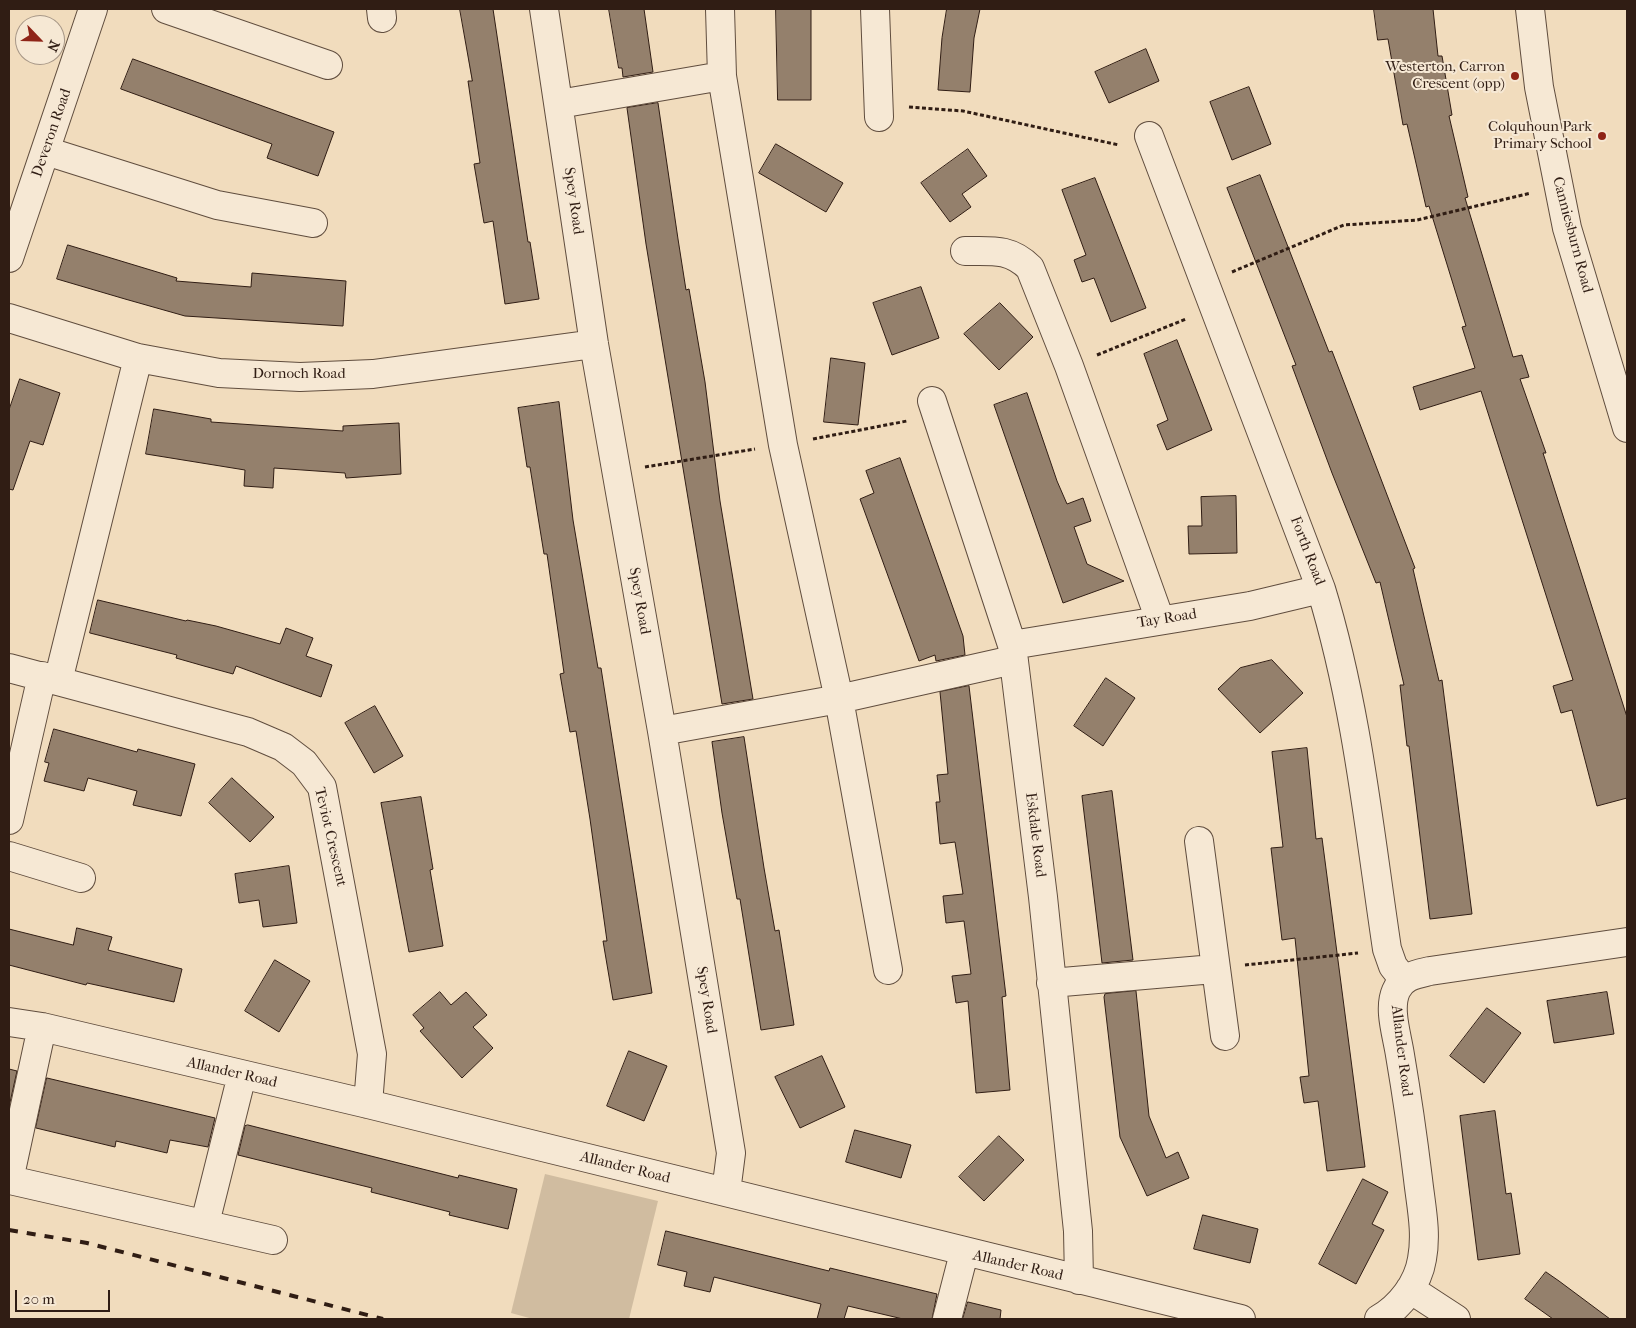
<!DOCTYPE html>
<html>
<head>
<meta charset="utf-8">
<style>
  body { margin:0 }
  #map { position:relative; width:1636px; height:1328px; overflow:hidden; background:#f1dcbd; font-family:"IM FELL French Canon",serif }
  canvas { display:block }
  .frame { position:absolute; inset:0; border:10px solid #301d14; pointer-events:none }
  .north { position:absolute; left:15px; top:15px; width:50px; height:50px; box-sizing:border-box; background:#f6e8d4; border:1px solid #a79787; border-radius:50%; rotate:114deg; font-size:14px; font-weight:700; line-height:20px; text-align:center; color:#301d14 }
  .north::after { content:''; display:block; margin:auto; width:18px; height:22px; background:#8f2418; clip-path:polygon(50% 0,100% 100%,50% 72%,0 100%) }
  .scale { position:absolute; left:15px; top:1290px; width:95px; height:22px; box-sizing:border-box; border:2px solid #301d14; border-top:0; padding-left:6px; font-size:15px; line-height:18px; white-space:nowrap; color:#301d14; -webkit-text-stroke:4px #f6e8d4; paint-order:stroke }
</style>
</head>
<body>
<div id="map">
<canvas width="1636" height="1328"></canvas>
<div class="frame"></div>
<div class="north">N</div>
<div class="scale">20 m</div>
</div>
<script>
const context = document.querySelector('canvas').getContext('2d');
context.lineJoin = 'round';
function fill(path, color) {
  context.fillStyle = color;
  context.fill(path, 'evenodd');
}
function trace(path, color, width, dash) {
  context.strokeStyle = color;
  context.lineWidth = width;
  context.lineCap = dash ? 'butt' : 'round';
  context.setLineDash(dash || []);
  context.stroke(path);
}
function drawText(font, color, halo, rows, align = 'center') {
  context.font = font + ' "IM FELL French Canon",serif';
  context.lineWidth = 4;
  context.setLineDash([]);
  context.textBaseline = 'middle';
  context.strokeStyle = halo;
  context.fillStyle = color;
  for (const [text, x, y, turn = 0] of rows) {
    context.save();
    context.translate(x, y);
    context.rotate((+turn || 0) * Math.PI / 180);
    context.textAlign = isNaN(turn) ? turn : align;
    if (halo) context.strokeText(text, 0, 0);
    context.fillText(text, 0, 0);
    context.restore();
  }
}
fill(new Path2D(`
  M 545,1174 L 658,1201 L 629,1319 L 533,1319 L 511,1313 Z`), '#d0bca0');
const building = new Path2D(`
  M 460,9 L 493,9 L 528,242 L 530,242 L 539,299 L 505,304 L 493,221 L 484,223 L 474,164 L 480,163 L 468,81 L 472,81 Z
  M 609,9 L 644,9 L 653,72 L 623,77 L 622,68 L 619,68 Z
  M 776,9 L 811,9 L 811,100 L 778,100 Z
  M 947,9 L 980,9 L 974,38 L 970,92 L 938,90 L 942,38 Z
  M 1374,9 L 1433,9 L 1438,56 L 1442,56 L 1452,115 L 1449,116 L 1468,197 L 1465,198 L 1513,357 L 1522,355 L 1529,377 L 1520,379 L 1546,453 L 1543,453 L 1627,717 L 1627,798 L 1597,806 L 1572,710 L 1561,713 L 1553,686 L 1573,680 L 1481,391 L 1420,410 L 1413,387 L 1475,368 L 1462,327 L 1466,326 L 1429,206 L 1426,207 L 1407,124 L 1403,125 L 1388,39 L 1378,40 Z
  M 1146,49 L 1159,81 L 1109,103 L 1095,72 Z
  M 133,59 L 334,132 L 318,176 L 267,158 L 272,144 L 121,89 Z
  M 1249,87 L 1271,144 L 1232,160 L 1210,102 Z
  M 658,103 L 678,239 L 686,290 L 689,289 L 705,382 L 720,501 L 753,699 L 722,704 L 646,244 L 627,108 Z
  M 776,144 L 843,183 L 826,212 L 759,173 Z
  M 968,149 L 987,176 L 962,194 L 971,207 L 950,222 L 921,183 Z
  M 1260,175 L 1329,352 L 1332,351 L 1415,568 L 1413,569 L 1439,681 L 1442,680 L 1472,914 L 1430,919 L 1409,746 L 1407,746 L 1400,685 L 1404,685 L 1380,582 L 1376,583 L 1332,473 L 1292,366 L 1296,365 L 1227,188 Z
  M 1095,178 L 1146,308 L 1111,322 L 1094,278 L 1082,282 L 1074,260 L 1086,255 L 1062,190 Z
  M 68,245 L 177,278 L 176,281 L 251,287 L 252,273 L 346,281 L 343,326 L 185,316 L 125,299 L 57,279 Z
  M 921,287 L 939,338 L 892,355 L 873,303 Z
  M 1000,303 L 1033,337 L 999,370 L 964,334 Z
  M 1177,340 L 1212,430 L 1167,450 L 1157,425 L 1168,420 L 1144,354 Z
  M 831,358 L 865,363 L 858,425 L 824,422 Z
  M 20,379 L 60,393 L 43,445 L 30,441 L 13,490 L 9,489 L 9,410 Z
  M 1027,393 L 1057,481 L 1067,504 L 1083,498 L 1091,521 L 1074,527 L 1087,564 L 1124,581 L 1063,603 L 994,405 Z
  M 559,402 L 573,520 L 598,668 L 601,668 L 652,993 L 613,1000 L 603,941 L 607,941 L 590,819 L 576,731 L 570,732 L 560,674 L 564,673 L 547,554 L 544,554 L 530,467 L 527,467 L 518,408 Z
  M 154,409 L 211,419 L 211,422 L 343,431 L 343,426 L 399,423 L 401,474 L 346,478 L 345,473 L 274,468 L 273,488 L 244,486 L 245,470 L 146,454 Z
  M 900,458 L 963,636 L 965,655 L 936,661 L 935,655 L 919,661 L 860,499 L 874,493 L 866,471 Z
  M 1236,496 L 1237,553 L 1189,554 L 1188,526 L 1202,526 L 1201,497 Z
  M 98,600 L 186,621 L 187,620 L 216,626 L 280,644 L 286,628 L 313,638 L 306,656 L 332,665 L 321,697 L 236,666 L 233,674 L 204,666 L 176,658 L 177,655 L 90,633 Z
  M 1272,660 L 1303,693 L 1260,733 L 1218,689 L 1240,668 Z
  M 1106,678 L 1135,698 L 1103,746 L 1074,726 Z
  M 969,686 L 1006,996 L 1002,997 L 1010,1090 L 976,1093 L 968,1001 L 956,1003 L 952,976 L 971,974 L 964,921 L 946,923 L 943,896 L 963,894 L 955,842 L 940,844 L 936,802 L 940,802 L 937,775 L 948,774 L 940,692 Z
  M 375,706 L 403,756 L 374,773 L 345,723 Z
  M 54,729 L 137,752 L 138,749 L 195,764 L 181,816 L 133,805 L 137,791 L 88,778 L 84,791 L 44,781 L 49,763 L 45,762 Z
  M 744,737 L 764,868 L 775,931 L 779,930 L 794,1025 L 761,1030 L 740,899 L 737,899 L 722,813 L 712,742 Z
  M 1307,748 L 1316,839 L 1322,838 L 1365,1167 L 1327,1171 L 1318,1101 L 1304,1103 L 1300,1077 L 1309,1076 L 1295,938 L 1282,940 L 1271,848 L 1283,847 L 1272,752 Z
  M 232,778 L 274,817 L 250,842 L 209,803 Z
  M 1112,791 L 1133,960 L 1102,963 L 1082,796 Z
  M 421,797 L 433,869 L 430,870 L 443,946 L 409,952 L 381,803 Z
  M 289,866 L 297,923 L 263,927 L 259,900 L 239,903 L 235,874 Z
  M 77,928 L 112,937 L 108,950 L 182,969 L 174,1002 L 87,983 L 86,985 L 9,965 L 9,929 L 73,945 Z
  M 275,960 L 310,981 L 279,1032 L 245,1011 Z
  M 1136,991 L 1149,1116 L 1166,1158 L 1178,1152 L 1189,1178 L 1147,1196 L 1120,1137 L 1104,997 L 1105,994 Z
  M 440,992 L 451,1005 L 466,992 L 487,1015 L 473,1027 L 493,1048 L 462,1078 L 420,1031 L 424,1028 L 413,1015 Z
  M 1607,992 L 1614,1034 L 1554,1043 L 1547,1001 Z
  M 1487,1008 L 1521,1033 L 1484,1083 L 1450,1056 Z
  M 629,1051 L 667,1066 L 644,1121 L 607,1106 Z
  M 822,1056 L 845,1107 L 800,1128 L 775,1077 Z
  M 9,1069 L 17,1071 L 9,1107 Z
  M 47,1078 L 215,1118 L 208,1147 L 170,1140 L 167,1153 L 116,1141 L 115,1147 L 36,1128 Z
  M 1495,1111 L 1506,1194 L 1511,1193 L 1520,1254 L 1478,1260 L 1460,1116 Z
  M 248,1125 L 458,1178 L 459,1175 L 517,1189 L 508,1229 L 449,1215 L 450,1212 L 371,1192 L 372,1188 L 238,1155 L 245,1126 Z
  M 855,1130 L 911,1145 L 901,1178 L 846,1162 Z
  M 999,1136 L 1024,1160 L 984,1201 L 959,1177 Z
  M 1363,1179 L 1388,1192 L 1372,1224 L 1384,1230 L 1356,1284 L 1319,1264 Z
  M 1203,1215 L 1258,1229 L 1250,1263 L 1194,1249 Z
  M 666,1231 L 829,1271 L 830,1268 L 937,1294 L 932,1319 L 903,1319 L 848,1306 L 844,1319 L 817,1319 L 821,1304 L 714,1277 L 710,1292 L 684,1286 L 687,1272 L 658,1265 Z
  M 1546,1272 L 1559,1281 L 1610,1319 L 1553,1319 L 1525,1299 Z
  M 968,1302 L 1001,1310 L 1000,1319 L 963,1319 Z`);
fill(building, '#94806c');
trace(building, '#301d14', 1);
const minor = new Path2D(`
  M 166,9 L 328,65
  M 381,9 L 382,18
  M 544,9 L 594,344 L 662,731 L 731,1153 L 726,1192
  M 720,9 L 722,76 L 783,445 L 839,699 L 888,970
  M 875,9 L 879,117
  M 1530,9 L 1539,87 L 1567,228 L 1627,428
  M 559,104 L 722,76
  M 1149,136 L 1321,589 C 1357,706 1369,829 1387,949 L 1393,966 L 1404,980
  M 46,151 L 217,205 L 313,223
  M 965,251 C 992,251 1010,248 1030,268 L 1069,366 L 1160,620
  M 9,258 L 93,9
  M 9,318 L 138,358 L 219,373 L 300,377 L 373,374 L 594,344
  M 932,401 L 1012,645 L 1043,897 L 1078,1231 L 1079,1280
  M 1012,645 L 1250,606 L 1321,589
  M 9,668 L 248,732 L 283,747 L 304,763 L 322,787 L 372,1054 L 368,1104
  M 58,681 L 138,358
  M 662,731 L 839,699 L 1013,660
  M 9,820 L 42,676
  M 1199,841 L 1225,1036
  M 9,856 L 81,878
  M 1051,983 L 1214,969
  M 9,1022 L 42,1027 L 368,1104 L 1241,1319
  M 9,1180 L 42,1027
  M 10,1180 L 273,1240
  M 205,1223 L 242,1075
  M 1410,1289 L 1456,1319
  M 947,1319 L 964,1253
  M 1379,1319 C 1400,1307 1418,1284 1422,1259 C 1427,1232 1421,1206 1418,1179 C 1413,1138 1407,1096 1400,1055 C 1397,1035 1388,1009 1396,991 C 1402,976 1417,974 1430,971 L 1627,942`);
trace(minor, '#604d3e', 30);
trace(new Path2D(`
  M 909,107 L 963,111 L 1119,145
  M 1232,272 L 1344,225 L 1417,220 L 1531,193
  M 1097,355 L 1186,319
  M 813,439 L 907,421
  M 645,467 L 755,449
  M 1245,965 L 1358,953`), '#301d14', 3, [4, 2.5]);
trace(minor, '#f6e8d4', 28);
trace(new Path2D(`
  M 9,1230 L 87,1243 L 383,1319`), '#301d14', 4, [9, 9]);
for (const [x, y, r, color] of [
  [1515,76,5,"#8f2418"],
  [1602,136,5,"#8f2418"]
]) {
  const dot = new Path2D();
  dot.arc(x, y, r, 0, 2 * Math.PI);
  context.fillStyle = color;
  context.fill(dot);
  trace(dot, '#f6e8d4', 2);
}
drawText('15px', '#301d14', '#f6e8d4', [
  ["Westerton, Carron",1505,67],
  ["Crescent (opp)",1505,84],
  ["Colquhoun Park",1592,127],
  ["Primary School",1592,144]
], 'right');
drawText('15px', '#301d14', '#f6e8d4', [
  ["Deveron Road",52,133,-71],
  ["Spey Road",573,201,82],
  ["Canniesburn Road",1572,235,75],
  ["Dornoch Road",299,374],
  ["Forth Road",1307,551,69],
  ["Spey Road",639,601,80],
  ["Tay Road",1167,619,-9],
  ["Eskdale Road",1035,835,83],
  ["Teviot Crescent",330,837,77],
  ["Spey Road",706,1000,81],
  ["Allander Road",1401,1051,83],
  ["Allander Road",232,1073,13],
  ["Allander Road",625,1168,14],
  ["Allander Road",1018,1266,13]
]);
</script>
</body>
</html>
